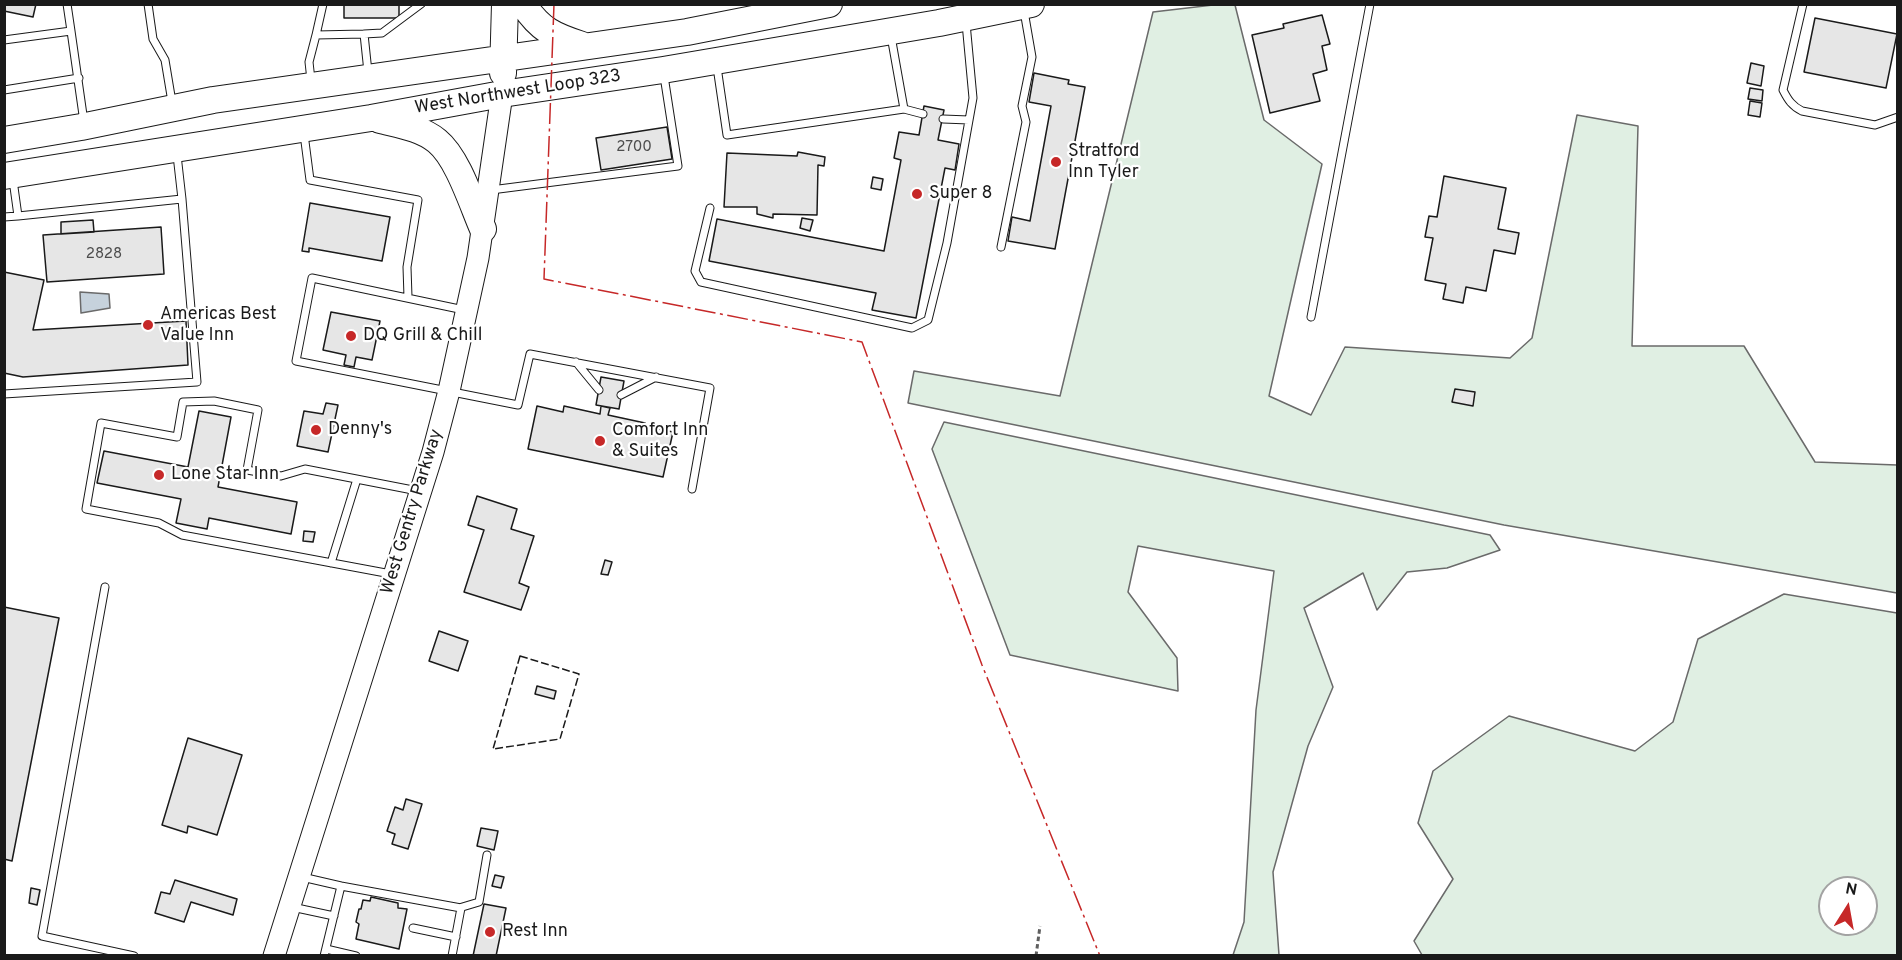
<!DOCTYPE html>
<html>
<head>
<meta charset="utf-8">
<style>
  body { margin:0 }
  #map { position:relative; width:1902px; height:960px; overflow:hidden; background:#fff; font-family:Overpass,sans-serif }
  canvas { display:block }
  .frame { position:absolute; inset:0; border:6px solid #1a1a1a; pointer-events:none }
  .north { position:absolute; left:1818px; top:876px; width:60px; height:60px; box-sizing:border-box; background:#fff; border:2px solid #a3a3a3; border-radius:50%; rotate:11deg; font-size:16px; font-weight:700; line-height:24px; text-align:center; color:#1a1a1a }
  .north::after { content:''; display:block; margin:auto; width:21px; height:27px; background:#c62828; clip-path:polygon(50% 0,100% 100%,50% 72%,0 100%) }
</style>
</head>
<body>
<div id="map">
<canvas width="1902" height="960"></canvas>
<div class="frame"></div>
<div class="north">N</div>
</div>
<script>
const context = document.querySelector('canvas').getContext('2d');
context.lineJoin = 'round';
function fill(path, color) {
  context.fillStyle = color;
  context.fill(path, 'evenodd');
}
function trace(path, color, width, dash) {
  context.strokeStyle = color;
  context.lineWidth = width;
  context.lineCap = dash ? 'butt' : 'round';
  context.setLineDash(dash || []);
  context.stroke(path);
}
function drawText(font, color, halo, rows, align = 'center') {
  context.font = font + ' Overpass,sans-serif';
  context.lineWidth = 4.5;
  context.setLineDash([]);
  context.textBaseline = 'middle';
  context.strokeStyle = halo;
  context.fillStyle = color;
  for (const [text, x, y, turn = 0] of rows) {
    context.save();
    context.translate(x, y);
    context.rotate((+turn || 0) * Math.PI / 180);
    context.textAlign = isNaN(turn) ? turn : align;
    if (halo) context.strokeText(text, 0, 0);
    context.fillText(text, 0, 0);
    context.restore();
  }
}
const green = new Path2D(`
  M 1213,5 L 1235,5 L 1264,120 L 1322,164 L 1269,396 L 1311,415 L 1345,347 L 1510,358 L 1532,338 L 1577,115 L 1638,126 L 1632,346 L 1744,346 L 1815,462 L 1897,465 L 1897,593 L 1504,525 L 908,403 L 914,371 L 1060,396 L 1153,12 Z
  M 944,422 L 1490,535 L 1500,550 L 1447,568 L 1407,572 L 1377,610 L 1363,573 L 1304,608 L 1333,687 L 1308,746 L 1273,872 L 1279,955 L 1233,955 L 1244,922 L 1256,710 L 1274,571 L 1138,546 L 1128,592 L 1177,658 L 1178,691 L 1010,655 L 932,449 Z
  M 1784,594 L 1897,613 L 1897,955 L 1422,955 L 1414,941 L 1453,879 L 1418,823 L 1433,771 L 1509,716 L 1635,751 L 1673,722 L 1698,639 ZM 1830,888 L 1866,888 L 1866,924 L 1830,924 Z`);
fill(green, '#e0efe3');
trace(green, '#6a6a6a', 1.5);
const water = new Path2D(`
  M 80,292 L 109,294 L 110,308 L 81,313 Z`);
fill(water, '#c6d2dc');
trace(water, '#6a6a6a', 1.5);
const building = new Path2D(`
  M 4,4 L 36,4 L 33,17 L 4,11 Z
  M 344,4 L 399,4 L 399,18 L 344,18 Z
  M 1322,15 L 1330,44 L 1322,46 L 1327,70 L 1313,74 L 1320,101 L 1270,113 L 1252,35 L 1284,28 L 1283,24 Z
  M 1815,18 L 1897,34 L 1886,88 L 1804,72 Z
  M 1751,63 L 1764,66 L 1761,86 L 1747,83 Z
  M 1034,73 L 1069,80 L 1068,84 L 1085,87 L 1055,249 L 1008,241 L 1012,217 L 1030,221 L 1051,106 L 1029,102 Z
  M 1750,88 L 1763,90 L 1762,101 L 1748,99 Z
  M 1750,101 L 1762,103 L 1760,117 L 1748,115 Z
  M 924,106 L 944,110 L 938,140 L 959,144 L 955,170 L 945,168 L 916,318 L 872,310 L 876,293 L 709,261 L 717,219 L 884,251 L 901,160 L 894,158 L 899,132 L 919,135 Z
  M 667,127 L 672,159 L 601,170 L 596,138 Z
  M 798,152 L 825,157 L 824,166 L 818,165 L 817,215 L 773,214 L 773,218 L 757,214 L 757,207 L 724,207 L 727,153 L 797,156 Z
  M 1444,176 L 1506,188 L 1498,229 L 1519,233 L 1515,254 L 1494,250 L 1486,291 L 1466,287 L 1463,303 L 1443,299 L 1446,284 L 1425,280 L 1433,238 L 1425,237 L 1429,216 L 1437,217 Z
  M 873,177 L 883,179 L 881,190 L 871,188 Z
  M 310,203 L 390,217 L 382,261 L 309,248 L 309,252 L 302,251 Z
  M 802,218 L 813,220 L 810,231 L 800,228 Z
  M 93,220 L 94,232 L 61,234 L 61,222 Z
  M 161,227 L 164,274 L 47,282 L 43,235 Z
  M 4,272 L 44,280 L 33,330 L 186,321 L 188,365 L 23,377 L 4,373 Z
  M 331,312 L 380,321 L 372,360 L 356,357 L 354,367 L 344,365 L 346,355 L 323,350 Z
  M 601,377 L 624,381 L 619,409 L 596,405 Z
  M 1455,389 L 1475,392 L 1473,406 L 1452,402 Z
  M 326,403 L 338,405 L 328,452 L 297,446 L 304,411 L 323,414 Z
  M 537,406 L 563,412 L 564,406 L 600,414 L 601,406 L 610,408 L 608,415 L 645,423 L 644,426 L 673,432 L 663,477 L 528,449 Z
  M 199,411 L 231,417 L 218,487 L 297,502 L 291,534 L 209,518 L 207,529 L 176,523 L 181,499 L 97,483 L 104,451 L 188,467 Z
  M 477,496 L 517,509 L 511,529 L 534,536 L 519,583 L 529,587 L 521,610 L 464,592 L 484,530 L 468,525 Z
  M 304,531 L 315,532 L 313,542 L 303,541 Z
  M 605,560 L 612,562 L 608,575 L 601,574 Z
  M 4,607 L 59,618 L 12,861 L 4,859 Z
  M 439,631 L 468,641 L 458,671 L 429,661 Z
  M 537,686 L 556,691 L 554,699 L 535,694 Z
  M 188,738 L 242,755 L 217,835 L 188,826 L 187,833 L 162,825 Z
  M 406,799 L 422,804 L 408,849 L 392,844 L 395,834 L 387,831 L 395,807 L 403,810 Z
  M 481,828 L 498,831 L 494,850 L 477,846 Z
  M 495,875 L 504,877 L 501,888 L 492,886 Z
  M 175,880 L 237,899 L 233,915 L 191,902 L 184,922 L 155,913 L 161,892 L 170,894 Z
  M 31,888 L 40,890 L 37,905 L 29,903 Z
  M 371,897 L 398,903 L 398,908 L 407,909 L 399,949 L 356,939 L 359,924 L 356,922 L 359,909 L 361,909 L 363,900 L 370,901 Z
  M 484,904 L 506,908 L 496,956 L 473,956 Z`);
fill(building, '#e6e6e6');
trace(building, '#1a1a1a', 1.5);
const lane = new Path2D(`
  M 67,4 L 71,31
  M 148,4 L 153,39 L 165,60 L 172,102
  M 1803,4 L 1783,90 C 1788,100 1792,106 1802,111 L 1875,125 L 1898,117
  M 364,34 L 382,33 L 421,4
  M 316,35 L 323,4
  M 4,40 L 71,31 L 84,122
  M 717,67 L 727,135 L 904,109 L 891,36
  M 311,80 L 309,62 L 316,35 L 364,34 L 368,72
  M 4,90 L 79,78
  M 904,109 L 923,114
  M 943,119 L 969,120
  M 304,134 L 310,180 L 418,200 L 407,267 L 408,297
  M 13,180 L 18,216 L 182,199 L 177,155
  M 491,190 L 678,166 L 664,76
  M 710,208 L 695,271 L 701,282 L 912,328 L 928,320 L 947,243 L 973,98 L 966,23
  M 4,217 L 18,216
  M 1001,247 L 1026,122 L 1022,106 L 1032,57 L 1024,11
  M 464,310 L 312,278 L 296,361 L 518,405 L 530,354 L 710,388 L 692,489
  M 1311,317 L 1370,4
  M 576,362 L 599,390
  M 4,394 L 197,382 L 182,199
  M 621,395 L 656,377
  M 331,563 L 357,479
  M 391,574 L 182,535 L 159,523 L 86,509 L 101,423 L 177,437 L 183,402 L 214,401 L 258,410 L 247,470 L 281,476 L 305,469 L 418,491
  M 105,587 L 42,936 L 134,956
  M 302,877 L 341,886 L 324,956
  M 341,886 L 461,908 L 452,956
  M 292,907 L 334,916
  M 459,908 L 479,902 L 487,855
  M 413,928 L 456,937
  M 326,949 L 356,956`);
const primary = new Path2D(`
  M 274,956 L 433,452 L 449,391 L 478,258 L 502,94`);
const highway = new Path2D(`
  M 523,4 C 540,30 554,36 582,45
  M 503,73 L 505,4
  M 380,120 C 400,125 421,128 437,141 C 458,158 472,204 483,229
  M 4,140 L 81,127 L 213,100 L 687,32 L 829,4
  M 4,176 L 371,118 L 502,94 L 663,70 L 939,23 L 1031,4`);
trace(lane, '#1a1a1a', 9);
trace(primary, '#1a1a1a', 23);
trace(highway, '#1a1a1a', 28);
trace(new Path2D(`
  M 1036,956 L 1040,926`), '#5f5f5f', 3, [4.5, 3]);
trace(lane, '#fff', 7);
trace(primary, '#fff', 21);
trace(highway, '#fff', 26);
trace(new Path2D(`
  M 520,656 L 579,674 L 560,739 L 493,749 Z`), '#1a1a1a', 1.5, [8, 3]);
trace(new Path2D(`
  M 554,4 L 544,279 L 862,342 L 982,665 L 1100,956`), '#c62828', 1.5, [21, 4.5, 3, 4.5]);
for (const [x, y, r, color] of [
  [1056,162,6,"#c62828"],
  [917,194,6,"#c62828"],
  [148,325,6,"#c62828"],
  [351,336,6,"#c62828"],
  [316,430,6,"#c62828"],
  [600,441,6,"#c62828"],
  [159,475,6,"#c62828"],
  [490,932,6,"#c62828"]
]) {
  const dot = new Path2D();
  dot.arc(x, y, r, 0, 2 * Math.PI);
  context.fillStyle = color;
  context.fill(dot);
  trace(dot, '#fff', 2);
}
drawText('15px', '#4d4d4d', null, [
  ["2700",634,148],
  ["2828",104,255]
]);
drawText('18px', '#1a1a1a', '#fff', [
  ["West Northwest Loop 323",518,93,-9],
  ["West Gentry Parkway",413,512,-73]
]);
drawText('18px', '#1a1a1a', '#fff', [
  ["Stratford",1068,152],
  ["Inn Tyler",1068,173],
  ["Super 8",929,194],
  ["Americas Best",160,315],
  ["Value Inn",160,336],
  ["DQ Grill & Chill",363,336],
  ["Denny's",328,430],
  ["Comfort Inn",612,431],
  ["& Suites",612,452],
  ["Lone Star Inn",171,475],
  ["Rest Inn",502,932]
], 'left');
</script>
</body>
</html>
